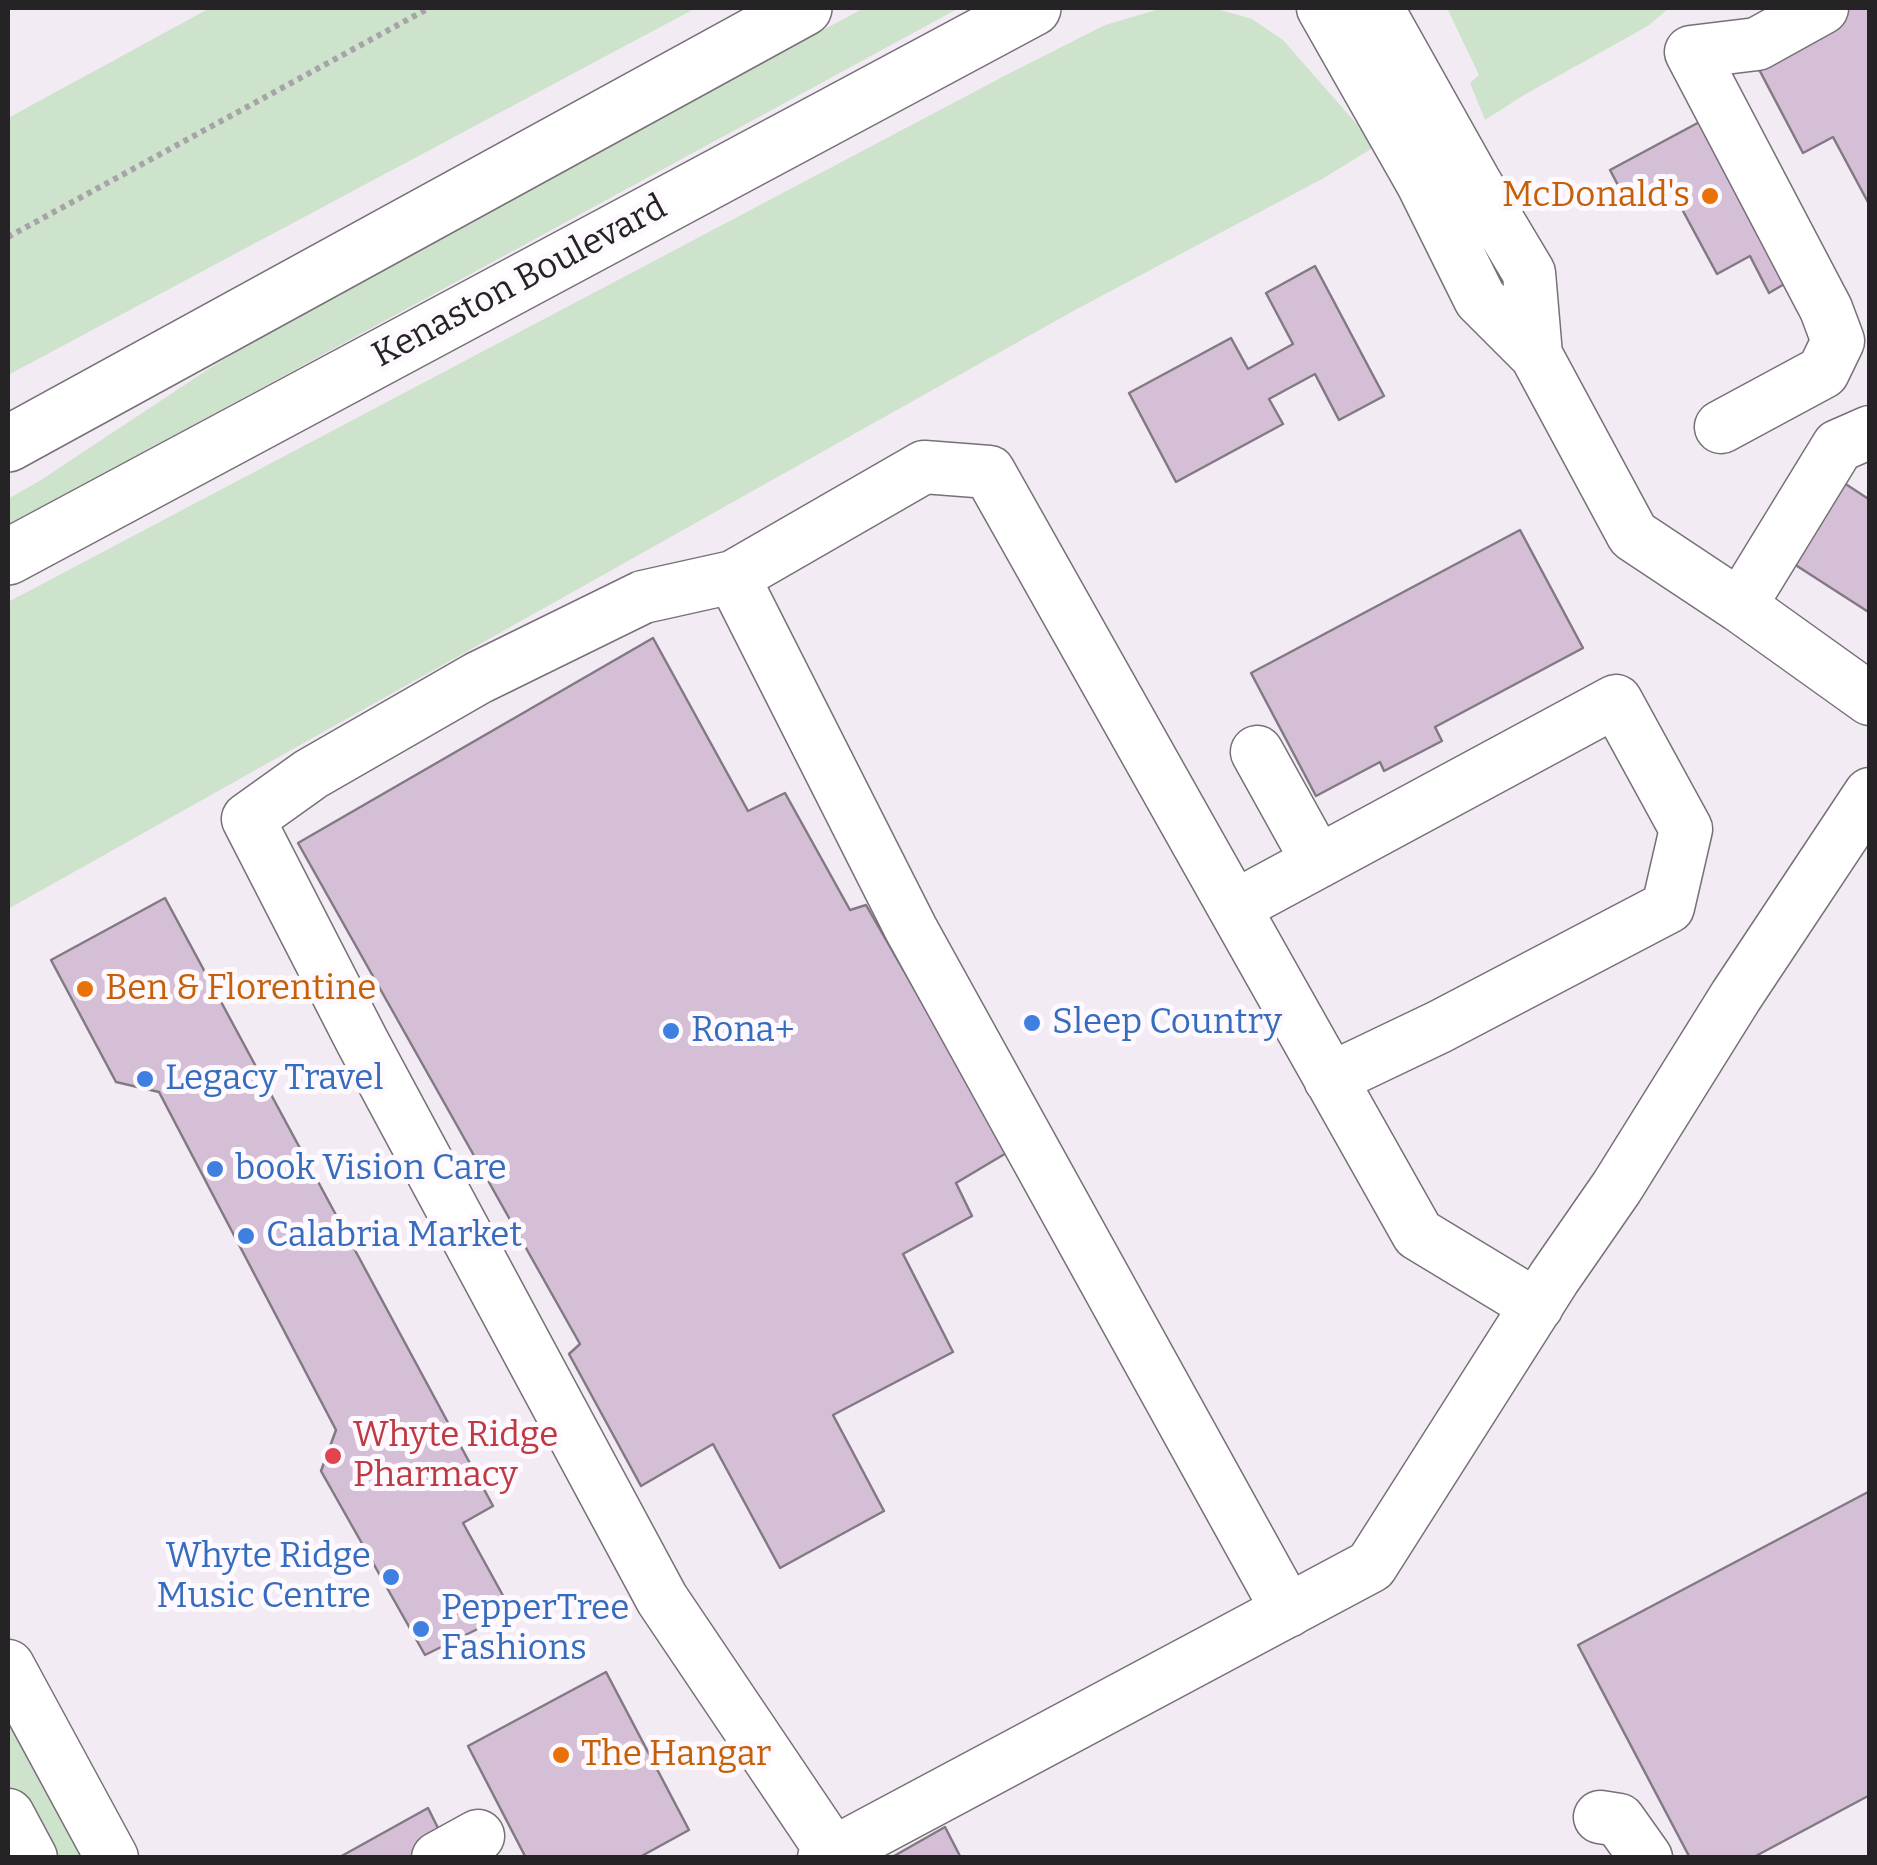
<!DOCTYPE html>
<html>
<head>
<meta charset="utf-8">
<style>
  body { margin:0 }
  #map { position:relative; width:1877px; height:1865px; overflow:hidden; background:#f3ebf4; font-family:Bitter,serif }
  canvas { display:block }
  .frame { position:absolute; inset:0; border:10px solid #262326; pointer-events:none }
</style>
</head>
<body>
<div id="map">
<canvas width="1877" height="1865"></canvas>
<div class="frame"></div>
</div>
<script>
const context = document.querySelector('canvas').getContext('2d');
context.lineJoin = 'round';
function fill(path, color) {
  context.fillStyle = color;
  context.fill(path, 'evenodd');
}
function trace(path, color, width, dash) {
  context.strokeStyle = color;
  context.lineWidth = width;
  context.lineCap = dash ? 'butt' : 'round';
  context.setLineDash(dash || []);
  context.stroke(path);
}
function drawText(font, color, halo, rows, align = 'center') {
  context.font = font + ' Bitter,serif';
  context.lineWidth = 10;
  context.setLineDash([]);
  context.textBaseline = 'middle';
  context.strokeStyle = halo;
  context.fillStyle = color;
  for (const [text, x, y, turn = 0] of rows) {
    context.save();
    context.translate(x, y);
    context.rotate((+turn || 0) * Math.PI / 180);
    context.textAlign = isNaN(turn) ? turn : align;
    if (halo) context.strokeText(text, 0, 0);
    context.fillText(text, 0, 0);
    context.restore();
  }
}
fill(new Path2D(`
  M 210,8 L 696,8 L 8,375 L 8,118 Z
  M 864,8 L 959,8 L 8,526 L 8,499 L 41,480 L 213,366 L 350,284 Z
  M 1163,8 L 1214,8 L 1252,19 L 1283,40 L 1376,146 L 1322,179 L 1075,310 L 8,909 L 8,602 L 1010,73 L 1105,25 Z
  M 1447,8 L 1669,8 L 1648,26 L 1524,95 L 1485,120 L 1470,83 L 1479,75 Z
  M 8,1666 L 112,1857 L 31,1857 L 8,1815 Z`), '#cee3cc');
const building = new Path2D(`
  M 1845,8 L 1867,8 L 1870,12 L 1870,206 L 1833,137 L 1803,153 L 1753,58 Z
  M 1705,119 L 1791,280 L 1769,293 L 1750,256 L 1717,274 L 1669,185 L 1629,206 L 1610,170 Z
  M 1315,266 L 1384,396 L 1339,420 L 1315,374 L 1269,399 L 1283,424 L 1176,482 L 1129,393 L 1231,338 L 1248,369 L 1293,344 L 1266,293 Z
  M 1832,475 L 1870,500 L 1870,613 L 1780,555 Z
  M 1520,530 L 1583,648 L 1435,727 L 1442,741 L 1384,771 L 1380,762 L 1316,796 L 1251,673 Z
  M 653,638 L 748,811 L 785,793 L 850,910 L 866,905 L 1008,1152 L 956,1183 L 972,1216 L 903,1254 L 953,1352 L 833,1415 L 884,1511 L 780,1568 L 713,1444 L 641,1486 L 569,1354 L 580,1344 L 298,843 Z
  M 165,898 L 493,1506 L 463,1523 L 512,1612 L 425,1655 L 321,1471 L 336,1430 L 159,1092 L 116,1082 L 51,960 Z
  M 1870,1491 L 1870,1795 L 1752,1858 L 1690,1858 L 1578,1645 Z
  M 606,1672 L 689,1830 L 638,1858 L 526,1858 L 468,1746 Z
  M 428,1808 L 453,1858 L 338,1858 Z
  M 945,1827 L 961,1858 L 895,1858 L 894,1856 Z`);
fill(building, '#d5bfd7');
trace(building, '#827a82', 2.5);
const minor = new Path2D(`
  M 1323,8 L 1423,184 L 1480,299 L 1536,355 L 1633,535 L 1740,606 L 1870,699
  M 1377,8 L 1474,181 L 1529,273 L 1536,355
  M 1721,427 L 1823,372 L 1838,341 L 1826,309 L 1691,52 L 1757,44 L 1822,8
  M 733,577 L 643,597 L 478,678 L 311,774 L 248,819 L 363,1043 L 662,1599 L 833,1853
  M 1740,606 L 1838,446 L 1870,432
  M 1257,752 L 1318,862
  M 1234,907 L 1616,701 L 1686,829 L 1668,907 L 1439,1027 L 1330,1079
  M 1288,1611 L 911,929 L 733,577 L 924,467 L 989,472 L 1418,1234 L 1537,1306
  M 8,1666 L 112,1858
  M 8,1815 L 31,1858
  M 1600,1817 L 1619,1820 L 1646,1858
  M 438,1858 L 478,1836
  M 824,1858 L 1371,1566 L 1554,1278 L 1617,1187 L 1736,996 L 1870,794`);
const major = new Path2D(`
  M 8,444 L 804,8
  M 8,557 L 1033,8`);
trace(minor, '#777078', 55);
trace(major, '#777078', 58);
trace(new Path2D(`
  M 8,237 L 429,8`), '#a8a2a9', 6, [5, 5]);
trace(minor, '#fff', 52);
trace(major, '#fff', 55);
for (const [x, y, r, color] of [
  [1710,196,10,"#e8710a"],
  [85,989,10,"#e8710a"],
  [1032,1023,10,"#3f7fe0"],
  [671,1031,10,"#3f7fe0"],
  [145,1079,10,"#3f7fe0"],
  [215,1169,10,"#3f7fe0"],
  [246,1236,10,"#3f7fe0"],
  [333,1456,10,"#e0444e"],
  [391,1577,10,"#3f7fe0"],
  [421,1629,10,"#3f7fe0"],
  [561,1755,10,"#e8710a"]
]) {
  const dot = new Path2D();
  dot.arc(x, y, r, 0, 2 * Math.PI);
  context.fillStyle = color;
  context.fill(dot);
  trace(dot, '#fef9ff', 4);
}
drawText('35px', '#c56008', '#fef9ff', [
  ["McDonald's",1690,196,"right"],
  ["Ben & Florentine",105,989],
  ["The Hangar",581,1755]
], 'left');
drawText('35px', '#262326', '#fef9ff', [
  ["Kenaston Boulevard",520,282,-28]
]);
drawText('35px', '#366cbe', '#fef9ff', [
  ["Sleep Country",1052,1023],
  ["Rona+",691,1031],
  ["Legacy Travel",165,1079],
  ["book Vision Care",235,1169],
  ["Calabria Market",266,1236],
  ["Whyte Ridge",371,1557,"right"],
  ["Music Centre",371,1597,"right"],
  ["PepperTree",441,1609],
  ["Fashions",441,1649]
], 'left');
drawText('35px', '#be3a42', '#fef9ff', [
  ["Whyte Ridge",353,1436],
  ["Pharmacy",353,1476]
], 'left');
</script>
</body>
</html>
